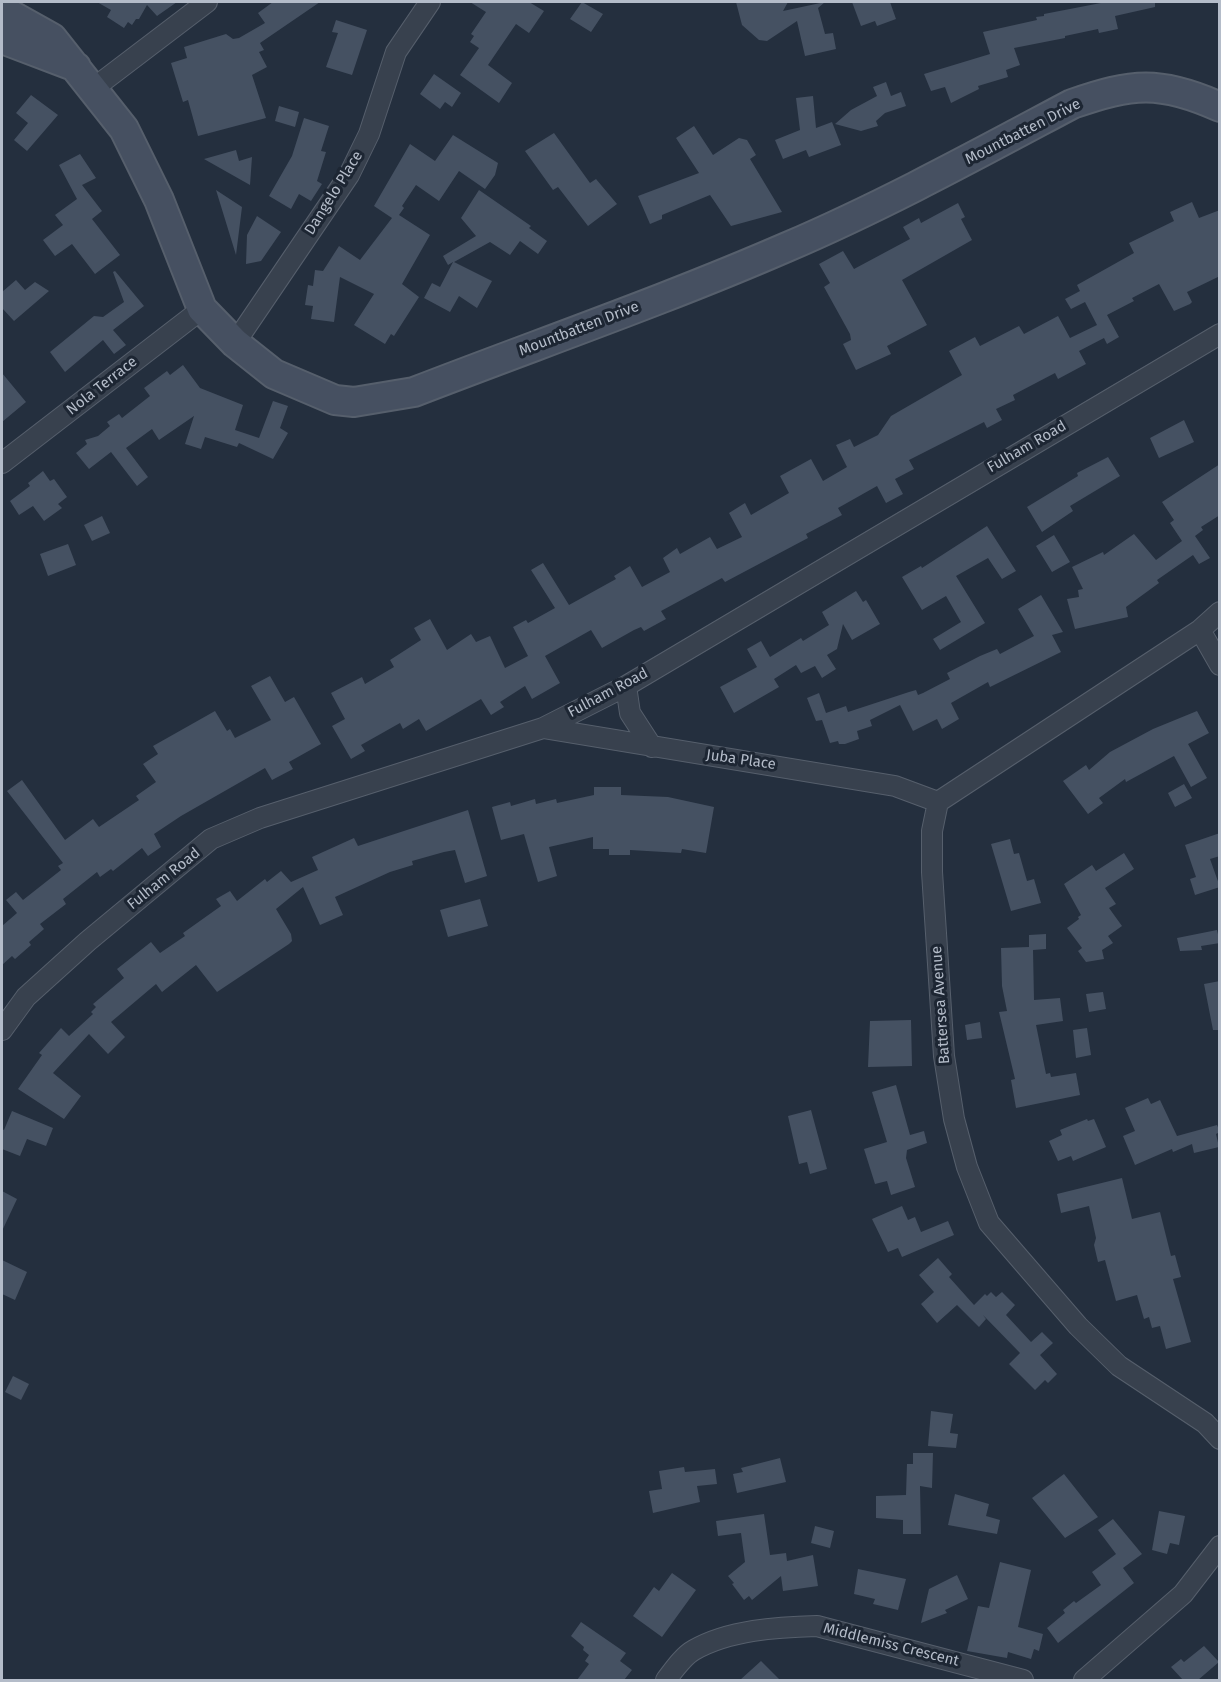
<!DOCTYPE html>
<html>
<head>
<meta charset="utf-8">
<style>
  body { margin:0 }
  #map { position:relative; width:1221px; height:1682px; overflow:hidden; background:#242f3e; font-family:"Fira Sans",sans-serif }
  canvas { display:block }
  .frame { position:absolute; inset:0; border:3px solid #b4bcc9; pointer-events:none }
</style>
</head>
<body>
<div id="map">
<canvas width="1221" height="1682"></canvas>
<div class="frame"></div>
</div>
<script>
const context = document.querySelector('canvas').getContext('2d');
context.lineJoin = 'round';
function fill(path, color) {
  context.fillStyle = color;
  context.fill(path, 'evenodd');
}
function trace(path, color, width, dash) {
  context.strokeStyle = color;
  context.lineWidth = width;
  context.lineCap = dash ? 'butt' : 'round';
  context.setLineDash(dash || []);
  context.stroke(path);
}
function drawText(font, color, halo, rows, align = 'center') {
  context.font = font + ' "Fira Sans",sans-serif';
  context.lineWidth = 6;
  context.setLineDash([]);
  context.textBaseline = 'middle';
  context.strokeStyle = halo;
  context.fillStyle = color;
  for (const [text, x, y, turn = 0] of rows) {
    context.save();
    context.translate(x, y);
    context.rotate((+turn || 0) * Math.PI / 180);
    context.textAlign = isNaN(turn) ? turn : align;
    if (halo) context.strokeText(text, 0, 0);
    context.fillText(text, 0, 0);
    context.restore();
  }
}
fill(new Path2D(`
  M 97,2 L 177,2 L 157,16 L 147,5 L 139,19 L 136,19 L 132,25 L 128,22 L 124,28 L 107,17 L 111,10 Z
  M 273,2 L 320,2 L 260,43 L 264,50 L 259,52 L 267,67 L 252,75 L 266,118 L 198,136 L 188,100 L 183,102 L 171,63 L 187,58 L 184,47 L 226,34 L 233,39 L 239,38 L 265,23 L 258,13 Z
  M 470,2 L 529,2 L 544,11 L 529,33 L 516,24 L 488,65 L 512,83 L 499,103 L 460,75 L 479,48 L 470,42 L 474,36 L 471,34 L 486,12 Z
  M 582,2 L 603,14 L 591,32 L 570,19 Z
  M 736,2 L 788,2 L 783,11 L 825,2 L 818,8 L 825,34 L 833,33 L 836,49 L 805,56 L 797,21 L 767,41 L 759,40 L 742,25 Z
  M 852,2 L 890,2 L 896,19 L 877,26 L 875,21 L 861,26 Z
  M 1106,2 L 1155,2 L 1155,7 L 1115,16 L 1118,29 L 1099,33 L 1098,29 L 1065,36 L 1065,38 L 1014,48 L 1020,65 L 1006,70 L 1008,77 L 978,86 L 979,89 L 951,103 L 945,87 L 931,91 L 924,74 L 990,54 L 983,32 L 1037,20 L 1036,17 L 1044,16 L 1044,14 Z
  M 336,20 L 367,30 L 352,75 L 326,67 L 338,33 L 332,32 Z
  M 434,74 L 461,93 L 452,107 L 445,102 L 440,109 L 420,94 Z
  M 886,82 L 891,96 L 901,92 L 906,106 L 885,113 L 876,121 L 878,126 L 861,131 L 835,124 L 851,110 L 877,96 L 873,87 Z
  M 31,95 L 58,115 L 27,151 L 14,140 L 28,123 L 16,113 Z
  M 813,96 L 816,128 L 832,122 L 841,145 L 809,157 L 806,150 L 783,159 L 775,140 L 800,130 L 796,98 Z
  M 279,106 L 299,112 L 295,127 L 275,121 Z
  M 304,118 L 329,126 L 321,151 L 326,152 L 317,181 L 322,184 L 311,201 L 299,194 L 291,209 L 269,196 L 292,156 Z
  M 694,126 L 713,155 L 739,138 L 747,140 L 756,155 L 750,159 L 782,212 L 731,226 L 710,195 L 662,215 L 662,219 L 650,224 L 638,196 L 699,173 L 676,138 Z
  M 554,133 L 590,183 L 596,179 L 617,204 L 588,226 L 558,187 L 553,190 L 525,151 Z
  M 453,135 L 498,163 L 495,175 L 485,189 L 459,171 L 439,201 L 416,185 L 402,206 L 404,208 L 399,215 L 430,235 L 402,284 L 419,297 L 394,336 L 391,334 L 385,344 L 354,325 L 374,294 L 340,277 L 334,322 L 311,319 L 313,306 L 305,305 L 308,285 L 313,286 L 315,270 L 323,271 L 339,246 L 360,260 L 392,218 L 374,206 L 410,144 L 435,161 Z
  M 236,150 L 239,161 L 252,157 L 250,185 L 204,159 Z
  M 80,154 L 96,178 L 82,185 L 102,211 L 92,219 L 120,255 L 95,274 L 72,244 L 55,256 L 43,240 L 63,225 L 55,215 L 77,199 L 59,165 Z
  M 216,190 L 242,207 L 236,255 Z
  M 479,190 L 531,226 L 529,228 L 547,241 L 538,254 L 520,241 L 510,255 L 490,242 L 454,262 L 492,281 L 477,308 L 459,296 L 450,312 L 424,298 L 432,283 L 440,287 L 453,262 L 448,265 L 443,256 L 476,236 L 461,218 Z
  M 1192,202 L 1199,218 L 1220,210 L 1220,276 L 1187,292 L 1192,302 L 1190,304 L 1174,311 L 1159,284 L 1132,298 L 1134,301 L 1107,315 L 1119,337 L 1107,344 L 1104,338 L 1079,351 L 1086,364 L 1058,379 L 1055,373 L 1013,395 L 1015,400 L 996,409 L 1002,420 L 987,428 L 984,422 L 909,460 L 914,469 L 895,479 L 903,494 L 886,503 L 877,486 L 838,508 L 842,515 L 806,534 L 808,538 L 725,582 L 722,578 L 661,611 L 666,619 L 644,631 L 641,627 L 634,630 L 602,648 L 591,630 L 545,656 L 560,683 L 532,699 L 525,686 L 500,702 L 504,707 L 491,715 L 481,699 L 426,731 L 419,719 L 403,729 L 400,723 L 361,745 L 365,751 L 351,759 L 332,726 L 345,719 L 331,693 L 362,677 L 365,684 L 394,667 L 390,660 L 421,640 L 414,628 L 430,619 L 447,650 L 471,634 L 476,642 L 490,636 L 505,668 L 528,656 L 513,627 L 526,620 L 528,623 L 555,608 L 531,570 L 543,563 L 569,605 L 616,579 L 614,576 L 630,566 L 642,587 L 670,572 L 663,558 L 677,548 L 680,554 L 710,537 L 717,549 L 742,537 L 729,513 L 745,503 L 751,515 L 789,493 L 780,476 L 811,459 L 823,481 L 847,467 L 836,445 L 850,439 L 854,447 L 878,435 L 891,416 L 962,375 L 949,351 L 975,337 L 980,346 L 1019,326 L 1024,334 L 1058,316 L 1070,338 L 1097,325 L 1085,302 L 1071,309 L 1065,299 L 1080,291 L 1077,285 L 1134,253 L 1129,243 L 1174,221 L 1170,212 Z
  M 958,203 L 965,217 L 961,219 L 972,240 L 902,280 L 927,325 L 887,346 L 891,354 L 856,370 L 843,344 L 851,340 L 850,334 L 824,287 L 830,283 L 819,264 L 843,251 L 854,269 L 910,239 L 903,227 L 919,218 L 921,223 Z
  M 257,216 L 281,232 L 261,261 L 246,264 L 247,235 Z
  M 115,271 L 144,306 L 113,330 L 126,345 L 114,354 L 103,340 L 65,372 L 50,352 L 94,316 L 103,317 L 124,302 L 113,272 Z
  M 16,280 L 25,290 L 35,282 L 49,291 L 14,321 L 2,308 L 2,292 Z
  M 183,365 L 200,388 L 243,405 L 235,430 L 259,438 L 273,401 L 288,406 L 280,428 L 288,433 L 273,459 L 239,443 L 237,447 L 205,437 L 201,449 L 185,444 L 194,416 L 159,440 L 152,429 L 126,448 L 148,477 L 137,486 L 111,452 L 89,469 L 76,453 L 87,444 L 85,440 L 98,436 L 110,426 L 107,422 L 119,414 L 122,418 L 150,396 L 144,388 L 167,371 L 170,375 Z
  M 2,373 L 26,402 L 2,422 Z
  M 1184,420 L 1194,442 L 1159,458 L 1150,438 Z
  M 1108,457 L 1120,476 L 1070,506 L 1073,511 L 1042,532 L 1027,507 L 1078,476 L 1077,473 Z
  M 1220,464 L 1220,515 L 1201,527 L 1203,530 L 1195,536 L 1210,558 L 1199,564 L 1193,555 L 1157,580 L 1159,583 L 1126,607 L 1128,617 L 1075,629 L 1067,599 L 1079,597 L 1078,590 L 1083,589 L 1072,567 L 1103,552 L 1104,555 L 1134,534 L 1156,560 L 1182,541 L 1170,523 L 1174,520 L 1162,502 Z
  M 43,471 L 50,481 L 54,479 L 67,497 L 58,504 L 62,508 L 44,521 L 33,506 L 19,515 L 10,501 L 30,486 L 28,483 Z
  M 102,516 L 110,533 L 92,541 L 84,525 Z
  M 987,526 L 1016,571 L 1002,579 L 988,558 L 956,576 L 985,623 L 940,650 L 933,639 L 961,622 L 946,596 L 922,610 L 902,577 L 921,566 L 922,568 Z
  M 1054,535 L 1070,562 L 1052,572 L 1036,546 Z
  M 68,544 L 76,565 L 48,576 L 40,554 Z
  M 856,591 L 863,602 L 866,600 L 880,624 L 852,640 L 843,624 L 837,649 L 827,655 L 836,669 L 822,678 L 815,666 L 801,673 L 796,665 L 774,679 L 779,687 L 734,713 L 720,687 L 757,667 L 747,649 L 761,641 L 770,657 L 801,638 L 803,641 L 829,625 L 822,612 Z
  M 1041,595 L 1063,632 L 1052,635 L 1061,652 L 990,687 L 988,682 L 951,703 L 959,719 L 942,729 L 937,719 L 913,731 L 900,705 L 870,720 L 872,726 L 857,731 L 859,739 L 845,744 L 839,744 L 838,741 L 830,743 L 822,720 L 816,721 L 807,698 L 819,693 L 826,713 L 846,706 L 848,712 L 909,692 L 916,690 L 918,695 L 923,693 L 950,679 L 947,673 L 980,656 L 997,649 L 1000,654 L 1034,636 L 1018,609 Z
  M 270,676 L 285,702 L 294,697 L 321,744 L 289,762 L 293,769 L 272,780 L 265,768 L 181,816 L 154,834 L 161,847 L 148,856 L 142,848 L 113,871 L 111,869 L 100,877 L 97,872 L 63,899 L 66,904 L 40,924 L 44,929 L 29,942 L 31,945 L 15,959 L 12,956 L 2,965 L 2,926 L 17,913 L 6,900 L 16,892 L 23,900 L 61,870 L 58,866 L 63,863 L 7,791 L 22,780 L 65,840 L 93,819 L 99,827 L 139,800 L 136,796 L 156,782 L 143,764 L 158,754 L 153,746 L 215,711 L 227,731 L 230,729 L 235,738 L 271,720 L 251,686 Z
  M 1197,711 L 1209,733 L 1188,744 L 1207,778 L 1191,787 L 1174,756 L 1126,782 L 1125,779 L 1099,798 L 1103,803 L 1088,814 L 1063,781 L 1086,765 L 1089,770 L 1110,752 L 1153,729 Z
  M 1184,784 L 1192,798 L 1175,807 L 1168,793 Z
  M 594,787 L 621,787 L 621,795 L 668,797 L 714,807 L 706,853 L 682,849 L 681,853 L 630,850 L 630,855 L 609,855 L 609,849 L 593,849 L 593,837 L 549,847 L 557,876 L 538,882 L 524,834 L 501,840 L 492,807 L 510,802 L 511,806 L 535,799 L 536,804 L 556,799 L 557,803 L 594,795 Z
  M 468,810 L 487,876 L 465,883 L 455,850 L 444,852 L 412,861 L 413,865 L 390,872 L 335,897 L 343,915 L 320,925 L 303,887 L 276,909 L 291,934 L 292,941 L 289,944 L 217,992 L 196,965 L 162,992 L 156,984 L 111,1022 L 125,1037 L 108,1054 L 89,1034 L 53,1073 L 81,1096 L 64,1119 L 18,1089 L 42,1055 L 39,1053 L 61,1028 L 69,1036 L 93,1014 L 91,1012 L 96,1007 L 93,1004 L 124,978 L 117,969 L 151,942 L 160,953 L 185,936 L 183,933 L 221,906 L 216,899 L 230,891 L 237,901 L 265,879 L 267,882 L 281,871 L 291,882 L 318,870 L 312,857 L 354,838 L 358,846 Z
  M 1220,833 L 1220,856 L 1210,859 L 1220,887 L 1195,895 L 1190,879 L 1196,877 L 1185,845 Z
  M 1010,839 L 1014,854 L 1019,853 L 1027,881 L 1034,879 L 1041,903 L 1011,911 L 991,844 Z
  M 1124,853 L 1134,869 L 1105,888 L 1116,904 L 1109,908 L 1122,926 L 1108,936 L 1113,943 L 1102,950 L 1104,959 L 1086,962 L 1078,951 L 1082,948 L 1067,928 L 1079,919 L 1078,917 L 1081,915 L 1064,884 L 1092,865 L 1096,871 Z
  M 480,899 L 488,926 L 448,937 L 440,910 Z
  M 1217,930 L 1220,943 L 1201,946 L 1202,950 L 1180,951 L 1177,938 Z
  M 1046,934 L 1046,949 L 1033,950 L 1034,1000 L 1060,998 L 1063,1021 L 1036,1025 L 1046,1074 L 1050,1073 L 1051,1077 L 1076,1073 L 1080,1095 L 1016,1108 L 1011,1080 L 1015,1079 L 999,1012 L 1007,1011 L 1002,986 L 1001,948 L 1029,947 L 1029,935 Z
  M 1220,981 L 1220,1030 L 1213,1030 L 1204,984 Z
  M 1103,992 L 1106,1009 L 1089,1012 L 1086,994 Z
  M 911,1020 L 912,1066 L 868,1067 L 870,1021 Z
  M 980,1022 L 982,1038 L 967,1040 L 965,1025 Z
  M 1087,1028 L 1091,1055 L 1076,1058 L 1073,1030 Z
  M 896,1085 L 910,1135 L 924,1131 L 927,1143 L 907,1150 L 906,1158 L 915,1187 L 891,1195 L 887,1181 L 875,1184 L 864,1149 L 887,1142 L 872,1092 Z
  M 1148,1098 L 1151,1104 L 1160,1100 L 1177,1136 L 1217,1125 L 1220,1132 L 1216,1134 L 1219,1147 L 1194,1153 L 1192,1144 L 1173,1152 L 1172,1149 L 1135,1165 L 1123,1136 L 1135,1131 L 1125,1108 Z
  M 811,1110 L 827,1169 L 810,1174 L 807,1162 L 799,1164 L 788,1116 Z
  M 12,1111 L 53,1128 L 46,1146 L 27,1139 L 20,1156 L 2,1149 L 2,1129 L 4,1130 Z
  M 1087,1119 L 1088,1121 L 1094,1119 L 1106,1147 L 1073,1161 L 1071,1156 L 1058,1161 L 1049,1141 L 1062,1135 L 1060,1130 Z
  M 1122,1178 L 1132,1219 L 1160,1212 L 1171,1256 L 1175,1255 L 1181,1277 L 1173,1279 L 1191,1342 L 1166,1349 L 1160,1326 L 1152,1328 L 1149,1317 L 1144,1319 L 1137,1295 L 1116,1301 L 1105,1260 L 1098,1262 L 1094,1245 L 1096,1238 L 1089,1206 L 1061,1213 L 1057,1194 Z
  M 2,1191 L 17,1199 L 2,1231 Z
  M 902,1206 L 908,1220 L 915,1217 L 921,1232 L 948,1221 L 954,1235 L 902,1257 L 898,1248 L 888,1252 L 872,1219 Z
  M 938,1258 L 952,1274 L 949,1277 L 974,1305 L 985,1294 L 987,1296 L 991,1292 L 996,1297 L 1002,1292 L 1015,1305 L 1006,1315 L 1031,1342 L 1042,1332 L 1053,1343 L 1040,1355 L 1057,1374 L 1048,1383 L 1045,1380 L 1035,1390 L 1009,1364 L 1020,1353 L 983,1315 L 986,1319 L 979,1327 L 957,1305 L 937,1323 L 921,1304 L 934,1292 L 919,1275 Z
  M 2,1260 L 27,1272 L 15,1300 L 2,1294 Z
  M 13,1376 L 29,1384 L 21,1400 L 5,1392 Z
  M 931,1411 L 953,1414 L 950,1433 L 958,1434 L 956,1448 L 928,1446 Z
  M 913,1453 L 933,1453 L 932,1488 L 920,1486 L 921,1534 L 903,1534 L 903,1520 L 876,1518 L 876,1496 L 906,1495 L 907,1464 L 913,1464 Z
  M 780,1458 L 786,1482 L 737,1493 L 733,1474 L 743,1472 L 741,1468 Z
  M 684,1467 L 685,1472 L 715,1469 L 717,1484 L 697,1486 L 700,1502 L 653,1513 L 649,1491 L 662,1489 L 659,1471 Z
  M 1064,1474 L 1098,1517 L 1065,1538 L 1032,1498 Z
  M 955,1494 L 989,1504 L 986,1516 L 1000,1520 L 997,1534 L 948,1525 Z
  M 1159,1511 L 1185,1516 L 1179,1545 L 1170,1543 L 1167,1554 L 1152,1550 Z
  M 764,1514 L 770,1555 L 786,1553 L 787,1561 L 813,1555 L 818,1586 L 783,1591 L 781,1576 L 752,1600 L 749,1596 L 744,1600 L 732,1584 L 734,1583 L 728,1576 L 745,1562 L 741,1533 L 718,1536 L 716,1521 Z
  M 1113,1519 L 1142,1554 L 1123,1568 L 1134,1583 L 1058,1643 L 1047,1628 L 1065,1613 L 1063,1610 L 1074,1601 L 1076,1603 L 1101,1585 L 1092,1572 L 1116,1554 L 1098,1530 Z
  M 815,1526 L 834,1531 L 830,1548 L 811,1543 Z
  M 1000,1562 L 1031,1570 L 1018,1627 L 1043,1634 L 1039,1651 L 1034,1649 L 1031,1659 L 1008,1652 L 1007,1658 L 967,1651 L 978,1606 L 989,1608 Z
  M 858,1569 L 906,1579 L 898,1610 L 873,1604 L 875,1599 L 854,1594 Z
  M 672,1573 L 696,1590 L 662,1637 L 633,1616 L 654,1587 L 659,1591 Z
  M 957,1575 L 968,1599 L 945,1610 L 947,1613 L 921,1623 L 929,1589 Z
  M 581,1622 L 626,1653 L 620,1661 L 632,1670 L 624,1680 L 577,1680 L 589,1664 L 585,1661 L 589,1655 L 583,1650 L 584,1647 L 571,1636 Z
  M 1204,1646 L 1219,1662 L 1198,1680 L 1183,1680 L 1171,1667 L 1181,1659 L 1184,1662 Z
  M 761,1661 L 780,1680 L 740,1680 Z`), '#455162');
const minor = new Path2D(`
  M 94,88 L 207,2
  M 235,343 L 349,175 L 369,134 L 396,52 L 430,2
  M 2,463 L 202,309
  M 1220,612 L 1200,630 L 938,802 L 932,831 L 932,872 L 944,1056 L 954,1119 L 967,1167 L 989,1223 L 1078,1326 L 1119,1366 L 1205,1423 L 1220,1439
  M 1200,630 L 1220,665
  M 626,686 L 630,713 L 652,747
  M 543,728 L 895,786 L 938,802
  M 2,1030 L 26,997 L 88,941 L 211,839 L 260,818 L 543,728 L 626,686 L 1220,334
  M 666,1680 C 673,1671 683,1656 694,1650 C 729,1630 777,1627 817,1626 L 1023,1680
  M 1084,1680 L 1183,1594 L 1220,1546`);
const secondary = new Path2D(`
  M 2,10 L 52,38 L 124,129 L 159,200 L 202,309 L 235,343 L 274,374 L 335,400 L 354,402 L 414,392 C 538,344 665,300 787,247 C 885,205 978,154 1072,104 C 1132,83 1160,80 1220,107
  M 2,39 L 76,67`);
trace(minor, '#565f6c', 22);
trace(secondary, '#565f6c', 32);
trace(minor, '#38414e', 20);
trace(secondary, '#465061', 28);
drawText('15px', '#b4bcc9', '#1d2633', [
  ["Mountbatten Drive",1023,132,-27],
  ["Dangelo Place",334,193,-58],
  ["Mountbatten Drive",579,329,-21],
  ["Nola Terrace",102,386,-38],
  ["Fulham Road",1027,447,-30],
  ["Fulham Road",608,693,-28],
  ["Juba Place",741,760,8],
  ["Fulham Road",164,879,-39],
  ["Battersea Avenue",941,1005,-94],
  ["Middlemiss Crescent",891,1645,14]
]);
</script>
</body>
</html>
